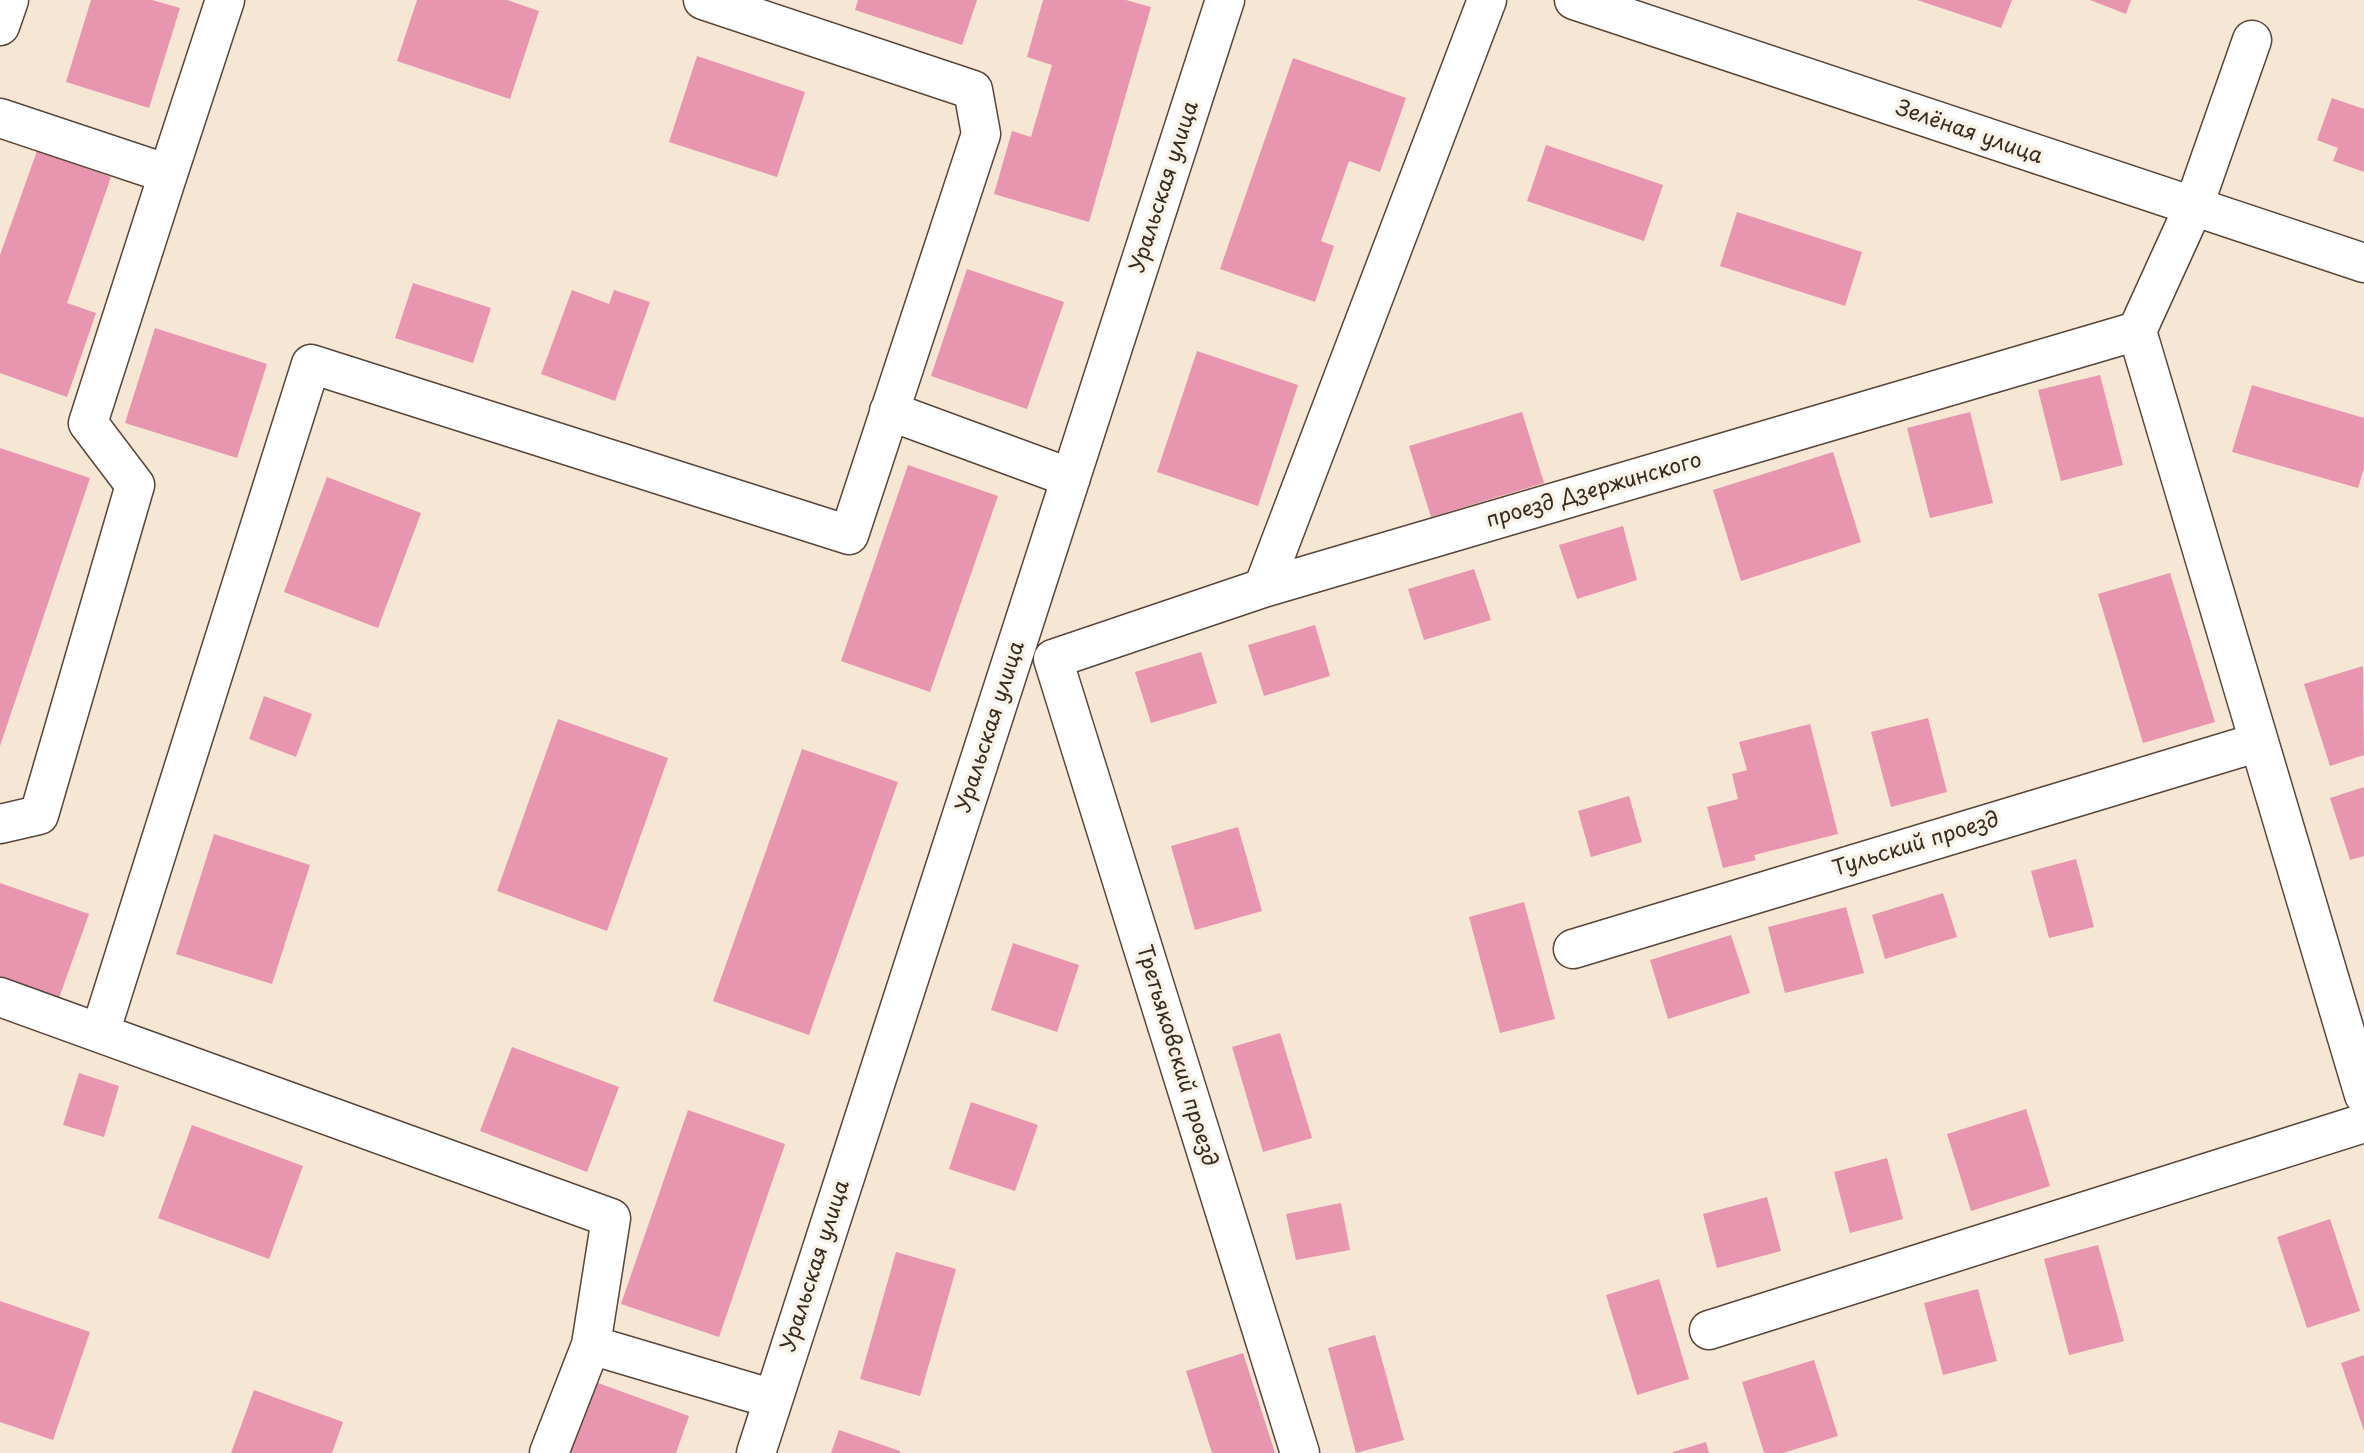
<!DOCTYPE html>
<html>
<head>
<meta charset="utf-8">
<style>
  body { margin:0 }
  canvas { display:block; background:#f5e7d3 }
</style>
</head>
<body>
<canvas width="2364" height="1453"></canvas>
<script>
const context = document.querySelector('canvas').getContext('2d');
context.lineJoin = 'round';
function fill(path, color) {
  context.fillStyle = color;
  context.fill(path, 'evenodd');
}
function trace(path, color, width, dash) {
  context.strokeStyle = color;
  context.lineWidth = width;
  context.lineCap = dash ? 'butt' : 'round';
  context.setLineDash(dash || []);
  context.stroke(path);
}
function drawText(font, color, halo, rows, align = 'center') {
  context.font = font + ' "Playpen Sans",sans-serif';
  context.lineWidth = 7;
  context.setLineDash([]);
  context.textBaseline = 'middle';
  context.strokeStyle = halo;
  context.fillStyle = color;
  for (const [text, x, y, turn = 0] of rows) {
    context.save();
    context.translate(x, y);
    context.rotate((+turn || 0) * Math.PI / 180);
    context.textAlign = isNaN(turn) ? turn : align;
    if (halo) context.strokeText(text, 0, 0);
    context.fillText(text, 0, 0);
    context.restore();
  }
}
fill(new Path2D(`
  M 91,0 L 152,0 L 180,8 L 149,108 L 66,82 Z
  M 417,0 L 507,0 L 539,11 L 510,99 L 397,61 Z
  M 858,0 L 977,0 L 962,45 L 855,10 Z
  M 1043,0 L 1126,0 L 1151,7 L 1089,222 L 994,194 L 1012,131 L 1031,137 L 1052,65 L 1027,57 Z
  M 1917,0 L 2012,0 L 2001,28 Z
  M 2090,0 L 2131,0 L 2126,14 Z
  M 697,56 L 805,92 L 777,177 L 669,142 Z
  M 1293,58 L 1406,98 L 1380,172 L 1349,161 L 1321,241 L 1334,246 L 1315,302 L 1220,269 Z
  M 2332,98 L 2364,109 L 2364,172 L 2333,161 L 2338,148 L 2317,140 Z
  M 1546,145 L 1663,185 L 1644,241 L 1527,201 Z
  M 37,151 L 111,177 L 67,303 L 96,313 L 67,397 L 0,373 L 0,255 Z
  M 1737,212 L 1862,252 L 1845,306 L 1720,266 Z
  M 967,269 L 1064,302 L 1027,409 L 931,376 Z
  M 413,283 L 491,308 L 473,363 L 395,338 Z
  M 572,290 L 609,304 L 614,290 L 650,302 L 615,401 L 541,374 Z
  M 155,328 L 267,364 L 237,458 L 125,423 Z
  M 1197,351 L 1298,385 L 1258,506 L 1157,472 Z
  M 2100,375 L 2123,465 L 2061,481 L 2038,390 Z
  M 2252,385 L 2364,418 L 2364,468 L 2358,488 L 2232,452 Z
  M 1522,412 L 1544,483 L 1431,517 L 1409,446 Z
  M 1970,412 L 1993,503 L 1930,518 L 1907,428 Z
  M 0,448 L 90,478 L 0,746 Z
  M 1833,452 L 1861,542 L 1741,581 L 1713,490 Z
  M 908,465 L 998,496 L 930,692 L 841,661 Z
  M 327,477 L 421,513 L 378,628 L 284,592 Z
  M 1623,526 L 1637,580 L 1577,599 L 1559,545 Z
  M 1474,569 L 1491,620 L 1424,640 L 1408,589 Z
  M 2170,573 L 2215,722 L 2143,743 L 2098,594 Z
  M 1315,625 L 1330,676 L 1264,696 L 1248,645 Z
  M 1201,652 L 1217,703 L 1151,723 L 1135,672 Z
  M 2363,666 L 2364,755 L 2330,766 L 2304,684 Z
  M 264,696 L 312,714 L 296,757 L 249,739 Z
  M 1928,718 L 1947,792 L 1891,807 L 1871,732 Z
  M 558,719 L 668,758 L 607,931 L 497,891 Z
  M 1810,724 L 1838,834 L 1754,855 L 1756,860 L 1723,868 L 1707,807 L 1738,799 L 1732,774 L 1747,770 L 1739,742 Z
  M 802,749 L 898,782 L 809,1035 L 713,1001 Z
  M 2364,787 L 2364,856 L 2350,860 L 2330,798 Z
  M 1629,796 L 1642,842 L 1591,857 L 1578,811 Z
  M 1238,827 L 1262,911 L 1195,930 L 1171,846 Z
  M 214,834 L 310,865 L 272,984 L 176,954 Z
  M 2076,859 L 2094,927 L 2049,938 L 2031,871 Z
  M 0,883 L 89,914 L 59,998 L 0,978 Z
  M 1943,893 L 1957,937 L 1885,959 L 1872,915 Z
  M 1524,902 L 1555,1019 L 1500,1033 L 1469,917 Z
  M 1846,907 L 1864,973 L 1785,993 L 1768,927 Z
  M 1731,935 L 1750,993 L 1668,1019 L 1650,960 Z
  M 1013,943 L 1079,965 L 1057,1032 L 991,1010 Z
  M 1280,1033 L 1312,1138 L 1263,1152 L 1232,1047 Z
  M 512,1047 L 619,1087 L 587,1172 L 480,1131 Z
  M 79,1073 L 119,1086 L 104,1137 L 63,1125 Z
  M 971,1102 L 1038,1125 L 1015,1191 L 949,1169 Z
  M 2026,1109 L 2050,1186 L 1971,1211 L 1947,1134 Z
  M 688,1110 L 785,1144 L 719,1337 L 621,1304 Z
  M 192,1125 L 303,1166 L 269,1259 L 158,1218 Z
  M 1887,1158 L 1903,1219 L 1850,1233 L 1834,1172 Z
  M 1767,1197 L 1781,1251 L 1717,1268 L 1703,1214 Z
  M 1341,1203 L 1350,1250 L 1296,1260 L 1286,1214 Z
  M 2330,1219 L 2360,1311 L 2307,1328 L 2277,1237 Z
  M 2098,1245 L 2124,1341 L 2069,1355 L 2044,1259 Z
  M 896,1252 L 956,1269 L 920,1396 L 860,1379 Z
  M 1659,1279 L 1689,1379 L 1637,1395 L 1606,1295 Z
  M 1978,1289 L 1997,1361 L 1943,1375 L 1924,1303 Z
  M 0,1301 L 90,1332 L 53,1440 L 0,1422 Z
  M 1375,1335 L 1404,1440 L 1356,1453 L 1328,1348 Z
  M 1243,1353 L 1275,1453 L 1212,1453 L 1186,1371 Z
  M 2364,1355 L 2364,1431 L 2341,1363 Z
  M 1814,1360 L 1838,1436 L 1783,1453 L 1764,1453 L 1742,1382 Z
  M 587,1379 L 689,1416 L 676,1453 L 560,1453 Z
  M 254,1390 L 343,1422 L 332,1453 L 231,1453 Z
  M 839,1430 L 900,1451 L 900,1453 L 831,1453 Z
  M 1706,1442 L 1709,1453 L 1673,1453 L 1673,1452 Z`), '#e895af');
const minor = new Path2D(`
  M 1574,0 L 2364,263
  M 0,26 L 9,0
  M 0,118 L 168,174 L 88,423 L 135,485 L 39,815 L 0,824
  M 168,174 L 225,0
  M 2137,331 L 2364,1095
  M 2137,331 L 2193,208 L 2252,40
  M 889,411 L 1071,478
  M 1263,588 L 1487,0
  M 1053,659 L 1263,588 L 2137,331
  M 1053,659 L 1300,1453
  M 1573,949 L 2259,742
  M 0,997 L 611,1218 L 591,1345
  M 100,1033 L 311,364 L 849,535 L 981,134 L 973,90 L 703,0
  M 1709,1330 L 2364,1123
  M 549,1453 L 591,1345 L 773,1399
  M 756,1453 L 1225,0`);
trace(minor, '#574639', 41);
trace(minor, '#fff', 38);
drawText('21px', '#3b2a1e', '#f7f3e8', [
  ["Зелёная улица",1969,133,19],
  ["Уральская улица",1165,187,-72],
  ["проезд Дзержинского",1594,491,-16],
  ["Уральская улица",991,727,-72],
  ["Тульский проезд",1916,845,-17],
  ["Третьяковский проезд",1176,1056,73],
  ["Уральская улица",816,1266,-72]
]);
</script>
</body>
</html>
